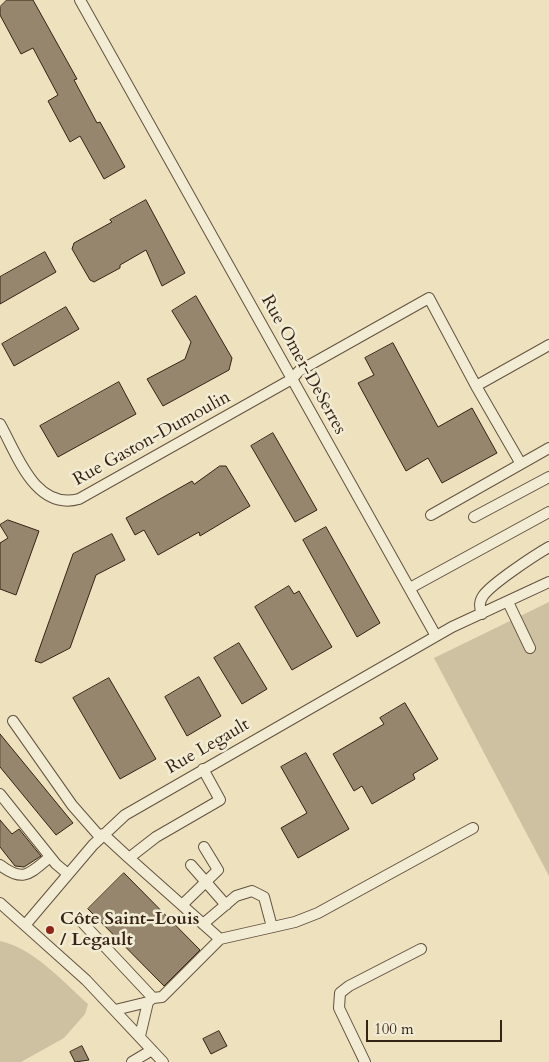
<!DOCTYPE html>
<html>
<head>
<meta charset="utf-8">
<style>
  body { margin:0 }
  #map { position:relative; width:549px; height:1062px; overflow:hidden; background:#ede1be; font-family:Cardo,serif }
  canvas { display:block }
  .scale { position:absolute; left:366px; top:1020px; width:136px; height:22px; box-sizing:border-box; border:2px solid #352315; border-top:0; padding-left:6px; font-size:15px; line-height:18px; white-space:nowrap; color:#352315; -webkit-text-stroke:4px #f3ecd5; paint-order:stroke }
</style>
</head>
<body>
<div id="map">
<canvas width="549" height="1062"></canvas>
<div class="scale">100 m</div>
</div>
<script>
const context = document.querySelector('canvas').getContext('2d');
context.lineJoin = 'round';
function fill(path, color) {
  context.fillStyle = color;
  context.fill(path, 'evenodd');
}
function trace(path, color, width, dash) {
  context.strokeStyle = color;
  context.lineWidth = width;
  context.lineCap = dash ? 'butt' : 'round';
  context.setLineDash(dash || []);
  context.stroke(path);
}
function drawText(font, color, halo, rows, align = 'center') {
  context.font = font + ' Cardo,serif';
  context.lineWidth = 5;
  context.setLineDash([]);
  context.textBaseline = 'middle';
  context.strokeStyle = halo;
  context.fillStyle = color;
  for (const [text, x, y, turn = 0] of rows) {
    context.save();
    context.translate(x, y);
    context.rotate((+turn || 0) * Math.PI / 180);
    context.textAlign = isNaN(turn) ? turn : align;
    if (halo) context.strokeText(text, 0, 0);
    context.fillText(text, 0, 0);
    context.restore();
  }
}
fill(new Path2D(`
  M 549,602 L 549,876 L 434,658 Z
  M 0,941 C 35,949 62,981 88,1004 L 85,1014 L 64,1038 L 21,1062 L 0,1062 Z`), '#cec1a1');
const building = new Path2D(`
  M 7,0 L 33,0 L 77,79 L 74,80 L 97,123 L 100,122 L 125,167 L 104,179 L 80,136 L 70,142 L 48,101 L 58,95 L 33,48 L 21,54 L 0,15 L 0,7 Z
  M 146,200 L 185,273 L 162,286 L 146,250 L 120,265 L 120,268 L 94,282 L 90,280 L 72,249 L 74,243 L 112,222 L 110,220 Z
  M 45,252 L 56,272 L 0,304 L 0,277 Z
  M 196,296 L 232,358 L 229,370 L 163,406 L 147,379 L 185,359 L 191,342 L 172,311 Z
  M 66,307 L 79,329 L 14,366 L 2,344 Z
  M 393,343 L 438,427 L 472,408 L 497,453 L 442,483 L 428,458 L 406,471 L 358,383 L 374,375 L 365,358 Z
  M 119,382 L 136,414 L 58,457 L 40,426 Z
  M 273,433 L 317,510 L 295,522 L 251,446 Z
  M 220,466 L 226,466 L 250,506 L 200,536 L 199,532 L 158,555 L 144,530 L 135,535 L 126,518 L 192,481 L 194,484 Z
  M 8,520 L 39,531 L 16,595 L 0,589 L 0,543 L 8,538 L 0,525 Z
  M 326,527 L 380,623 L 357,637 L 303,540 Z
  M 112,534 L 125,560 L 96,575 L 70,648 L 41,663 L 35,661 L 73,554 Z
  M 289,586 L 294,594 L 299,591 L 332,647 L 292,670 L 255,607 Z
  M 239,643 L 267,689 L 242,704 L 214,658 Z
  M 199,677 L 221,716 L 187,736 L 165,697 Z
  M 109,678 L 156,759 L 120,779 L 73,698 Z
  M 405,703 L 438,759 L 413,774 L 415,779 L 372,804 L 362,786 L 354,791 L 333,754 L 384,724 L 380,718 Z
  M 0,734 L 73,823 L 56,835 L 0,767 Z
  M 306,753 L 349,829 L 298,858 L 281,828 L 307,813 L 281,767 Z
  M 0,820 L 12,834 L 19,829 L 41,856 L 24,867 L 15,866 L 0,847 Z
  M 124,873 L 200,950 L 164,986 L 88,909 Z
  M 219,1031 L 227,1046 L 211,1054 L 203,1039 Z
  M 82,1046 L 89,1060 L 75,1062 L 70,1052 Z`);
fill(building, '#95866d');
trace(building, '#352315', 1);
const minor = new Path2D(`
  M 80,0 L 436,636
  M 0,424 C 17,454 35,511 79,499 L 292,379 L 299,371 L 429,298 L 476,386
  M 521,464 L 476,386 L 549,345
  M 431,515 L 549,448
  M 474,517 L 549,477
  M 410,588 L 549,512
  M 508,602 L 530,648
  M 482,614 C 479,607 479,602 483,596 C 491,584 535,555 549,547
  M 13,721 L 72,805 L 100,837
  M 0,794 L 56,864 L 68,874
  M 103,834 L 129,858 L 156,837 L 220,800 L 203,769
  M 129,858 L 220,939 L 162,997 L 153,998
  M 0,865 C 24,883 29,874 50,857
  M 191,865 L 226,905
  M 0,903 L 86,980 L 163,1062
  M 182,905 L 218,870 L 204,847
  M 80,920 L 153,998 L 149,1001
  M 26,924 L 93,845 L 125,815 L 452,627 L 549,582
  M 203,924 L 236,896 L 252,891 L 264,897 L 272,927
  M 220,939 L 295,922 L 318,913 L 473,828
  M 115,1010 L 148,1002 L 140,1036
  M 132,1062 L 152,1050
  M 365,1062 L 339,1008 L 340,993 L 349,986 L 421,949`);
trace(minor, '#63523f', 12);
trace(minor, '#f3ecd5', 10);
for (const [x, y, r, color] of [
  [50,930,5,"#8f2418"]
]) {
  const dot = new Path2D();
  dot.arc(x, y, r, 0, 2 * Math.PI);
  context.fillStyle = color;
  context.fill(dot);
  trace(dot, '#f3ecd5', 2);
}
drawText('18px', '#352315', '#f3ecd5', [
  ["Rue Omer-DeSerres",303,365,61],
  ["Rue Gaston-Dumoulin",152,439,-29],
  ["Rue Legault",208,747,-30]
]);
drawText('bold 18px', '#352315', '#f3ecd5', [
  ["Côte Saint-Louis",60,920],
  ["/ Legault",60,941]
], 'left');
</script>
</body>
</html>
